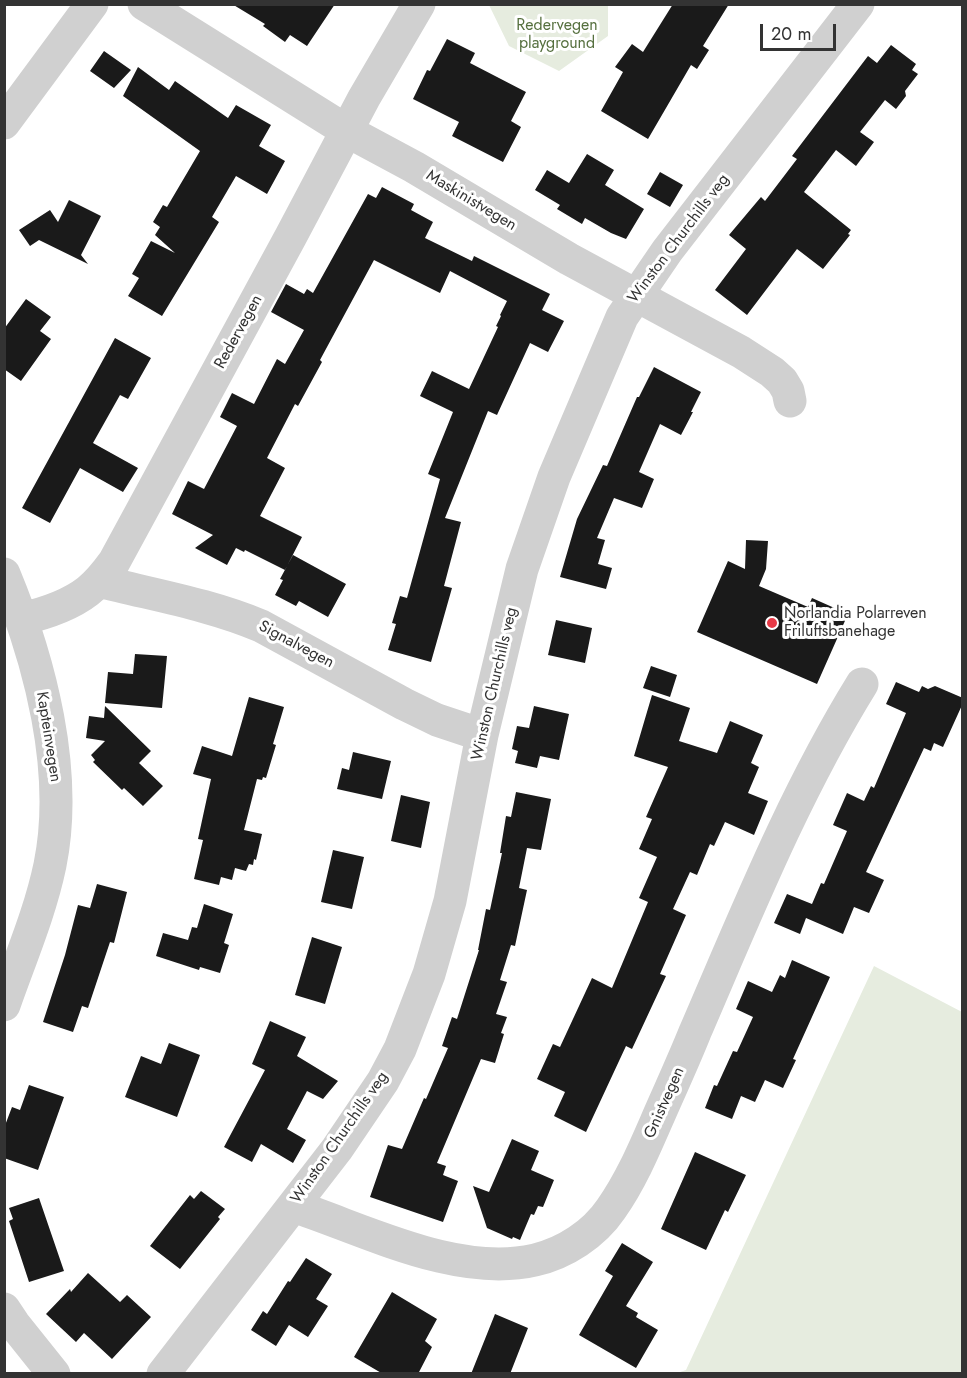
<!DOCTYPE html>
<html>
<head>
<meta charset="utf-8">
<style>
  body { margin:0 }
  #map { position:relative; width:967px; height:1378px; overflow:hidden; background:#fff; font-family:Jost,sans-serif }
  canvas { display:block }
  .frame { position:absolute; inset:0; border:6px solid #333; pointer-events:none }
  .scale { position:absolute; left:760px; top:24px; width:76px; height:27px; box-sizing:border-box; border:3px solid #333; border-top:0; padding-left:8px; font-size:18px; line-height:21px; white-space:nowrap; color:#333; -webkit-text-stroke:4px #fff; paint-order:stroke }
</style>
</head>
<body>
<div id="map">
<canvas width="967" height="1378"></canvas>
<div class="frame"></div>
<div class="scale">20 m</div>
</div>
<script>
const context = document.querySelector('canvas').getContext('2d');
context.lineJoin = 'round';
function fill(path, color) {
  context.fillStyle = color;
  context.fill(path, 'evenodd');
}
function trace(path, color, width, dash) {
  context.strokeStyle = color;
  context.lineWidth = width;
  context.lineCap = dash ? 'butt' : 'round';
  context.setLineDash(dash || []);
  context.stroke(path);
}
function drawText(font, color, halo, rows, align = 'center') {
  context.font = font + ' Jost,sans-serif';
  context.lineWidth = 6;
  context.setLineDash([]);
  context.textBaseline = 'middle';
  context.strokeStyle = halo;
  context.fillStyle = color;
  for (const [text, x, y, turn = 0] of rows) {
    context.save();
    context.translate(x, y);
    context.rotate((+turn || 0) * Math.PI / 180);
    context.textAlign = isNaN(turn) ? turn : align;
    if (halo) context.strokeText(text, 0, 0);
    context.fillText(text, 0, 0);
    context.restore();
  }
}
fill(new Path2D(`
  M 489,5 L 608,5 L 608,36 L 559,71 L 509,46 Z
  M 874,966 L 962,1012 L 962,1373 L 677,1373 L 686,1370 Z`), '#e6ecdf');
fill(new Path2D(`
  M 232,4 L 335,4 L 307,46 L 290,35 L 285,42 L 263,26 L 265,24 Z
  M 673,4 L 729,4 L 703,46 L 709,50 L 697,69 L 691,65 L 648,139 L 601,111 L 623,72 L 615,67 L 632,44 L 643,52 Z
  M 447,39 L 475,53 L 470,63 L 526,92 L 511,121 L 521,127 L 503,162 L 452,136 L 459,122 L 413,99 L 427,70 L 430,71 Z
  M 891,45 L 916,64 L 912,70 L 918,74 L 905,91 L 906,96 L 896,109 L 885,100 L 860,132 L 874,142 L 856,166 L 836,150 L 804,192 L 851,230 L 848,234 L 850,235 L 823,269 L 797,249 L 747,315 L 715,290 L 746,249 L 729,235 L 761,197 L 765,201 L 797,159 L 792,156 L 868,56 L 877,63 Z
  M 104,51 L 131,70 L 114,88 L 90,71 Z
  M 138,67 L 169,90 L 175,81 L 228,118 L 236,105 L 271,125 L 259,146 L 285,161 L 267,194 L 236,176 L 212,217 L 219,222 L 162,316 L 128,296 L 139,278 L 132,274 L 151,241 L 175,253 L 155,235 L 160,227 L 153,222 L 163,205 L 167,207 L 200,151 L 123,96 Z
  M 587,154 L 614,170 L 605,185 L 644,209 L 626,239 L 611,233 L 585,218 L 582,224 L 557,209 L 560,205 L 535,190 L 547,170 L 569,183 Z
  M 660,172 L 683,185 L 670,207 L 647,194 Z
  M 382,187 L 414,204 L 411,210 L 433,222 L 425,238 L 472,261 L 474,256 L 550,294 L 542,310 L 564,321 L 548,352 L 530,343 L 497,415 L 488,411 L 445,518 L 461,522 L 444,586 L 452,588 L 431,662 L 388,650 L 396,624 L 392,623 L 400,596 L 407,598 L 440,479 L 428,474 L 453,412 L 420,396 L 432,371 L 469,389 L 498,327 L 496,326 L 501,316 L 500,315 L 507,301 L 450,271 L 440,293 L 374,260 L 320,360 L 322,362 L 298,406 L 295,404 L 267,458 L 285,468 L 260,516 L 302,537 L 285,570 L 245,550 L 244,552 L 236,548 L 227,565 L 195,548 L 213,535 L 172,514 L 188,481 L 204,489 L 237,426 L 220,417 L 232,393 L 254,404 L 277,359 L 285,364 L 304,330 L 271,312 L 286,284 L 304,294 L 307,289 L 313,293 L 368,194 L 376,198 Z
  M 69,200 L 101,216 L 81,255 L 88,264 L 39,240 L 30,246 L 19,230 L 50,210 L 58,222 Z
  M 26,299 L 51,317 L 40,331 L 51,339 L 21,381 L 4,369 L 4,329 Z
  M 115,338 L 151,358 L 128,399 L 120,395 L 93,443 L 138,468 L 123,492 L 80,468 L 50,523 L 22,508 Z
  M 654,367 L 701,392 L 691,412 L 693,412 L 681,435 L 660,424 L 639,472 L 654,479 L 642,508 L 614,498 L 597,538 L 605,540 L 598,564 L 612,568 L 606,589 L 560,577 L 577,519 L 603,465 L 607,466 L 637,397 L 639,397 Z
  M 746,540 L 768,541 L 766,569 L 759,586 L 808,607 L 812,598 L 848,614 L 817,684 L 697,632 L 728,561 L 745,569 Z
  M 293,555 L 346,584 L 328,617 L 299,601 L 296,606 L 275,595 L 283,580 L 280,579 Z
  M 556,620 L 592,628 L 585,663 L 548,655 Z
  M 135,654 L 167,656 L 162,708 L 105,703 L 108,672 L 133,674 Z
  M 651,666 L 677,675 L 670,697 L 643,688 Z
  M 896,682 L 919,692 L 922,686 L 928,689 L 935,686 L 963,698 L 963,703 L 943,747 L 934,743 L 931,751 L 924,748 L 866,872 L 884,880 L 869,913 L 854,907 L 843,934 L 806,918 L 800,934 L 774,923 L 787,894 L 812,904 L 821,883 L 824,884 L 847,831 L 833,825 L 847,793 L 864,801 L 871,786 L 874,788 L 906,713 L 886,704 Z
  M 652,695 L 690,708 L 679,741 L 717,753 L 730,721 L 763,735 L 751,763 L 759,767 L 748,793 L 768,801 L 754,835 L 725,822 L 714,846 L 710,844 L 697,875 L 690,872 L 673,909 L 686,915 L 660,974 L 666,976 L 632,1049 L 626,1046 L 586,1132 L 554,1116 L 565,1092 L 537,1079 L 553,1044 L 560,1047 L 592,978 L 612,988 L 648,902 L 639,898 L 657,857 L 639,849 L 652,819 L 646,817 L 668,767 L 634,756 Z
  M 249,697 L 284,707 L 273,744 L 276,745 L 266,778 L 263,777 L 262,780 L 257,779 L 244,830 L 262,834 L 256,860 L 254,859 L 253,865 L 249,864 L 246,871 L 235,868 L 232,880 L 221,877 L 219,885 L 194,879 L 203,840 L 198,839 L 211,779 L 193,774 L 202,746 L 232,756 Z
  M 105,706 L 151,751 L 139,763 L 163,786 L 143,806 L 124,788 L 122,790 L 93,762 L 95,760 L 91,755 L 105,741 L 86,738 L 89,716 L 104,718 Z
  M 534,706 L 569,714 L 559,760 L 540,756 L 537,768 L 515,763 L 518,751 L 512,749 L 517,726 L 529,728 Z
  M 353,752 L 391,761 L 382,799 L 337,789 L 342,768 L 349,770 Z
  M 516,792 L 551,799 L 541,850 L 527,848 L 519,888 L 527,890 L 515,946 L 511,945 L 500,980 L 507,982 L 496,1014 L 507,1017 L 501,1033 L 504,1034 L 495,1063 L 481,1059 L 437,1163 L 446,1166 L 443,1175 L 458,1181 L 443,1222 L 370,1197 L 388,1145 L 402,1149 L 424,1098 L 426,1099 L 448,1048 L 442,1046 L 452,1017 L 457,1019 L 479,950 L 478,950 L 486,909 L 490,910 L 502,853 L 500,853 L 506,816 L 511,817 Z
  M 401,795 L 430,802 L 421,848 L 391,841 Z
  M 333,850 L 364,857 L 352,909 L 321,902 Z
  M 97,884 L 127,892 L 114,943 L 110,942 L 88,1008 L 82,1006 L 73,1032 L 43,1022 L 65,955 L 78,905 L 90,908 Z
  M 204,904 L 233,914 L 224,943 L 229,945 L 220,973 L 200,967 L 199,970 L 156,956 L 163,933 L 188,940 L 192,927 L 197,928 Z
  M 312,937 L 342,947 L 325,1004 L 295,995 Z
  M 792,960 L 830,977 L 793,1059 L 796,1060 L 783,1088 L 765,1080 L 755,1102 L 741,1096 L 732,1119 L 705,1108 L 714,1085 L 717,1086 L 733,1051 L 737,1052 L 753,1017 L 736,1009 L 748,981 L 772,992 L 780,975 L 785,978 Z
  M 270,1021 L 306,1037 L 297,1056 L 338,1081 L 323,1099 L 307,1091 L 287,1129 L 306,1140 L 293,1163 L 261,1144 L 252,1162 L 224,1147 L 265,1070 L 252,1064 Z
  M 169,1043 L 200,1055 L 177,1117 L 125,1097 L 141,1056 L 161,1064 Z
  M 29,1085 L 64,1097 L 38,1170 L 4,1158 L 4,1128 L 12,1107 L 20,1110 Z
  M 512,1139 L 539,1151 L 531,1170 L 554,1180 L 543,1207 L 538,1206 L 534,1215 L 531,1214 L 520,1240 L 513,1237 L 512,1239 L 487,1228 L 473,1186 L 489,1192 Z
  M 695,1152 L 746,1175 L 728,1212 L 725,1210 L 706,1250 L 661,1229 Z
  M 201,1191 L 225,1209 L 218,1217 L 220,1219 L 180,1269 L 150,1246 L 190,1195 L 194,1199 Z
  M 39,1198 L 64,1271 L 29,1282 L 9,1221 L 13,1219 L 9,1208 Z
  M 622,1243 L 653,1262 L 626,1306 L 638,1313 L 636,1317 L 658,1330 L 636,1368 L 579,1335 L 613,1276 L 605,1271 Z
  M 306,1258 L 332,1274 L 316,1299 L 328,1306 L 308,1337 L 289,1325 L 276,1346 L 251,1330 L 263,1311 L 267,1314 L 288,1281 L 290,1282 Z
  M 88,1273 L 120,1302 L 127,1295 L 151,1317 L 112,1359 L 84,1333 L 76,1342 L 46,1314 L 70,1289 L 71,1292 Z
  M 392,1292 L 437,1319 L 425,1341 L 432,1347 L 418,1374 L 383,1374 L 354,1357 Z
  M 495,1314 L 528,1328 L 510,1374 L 471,1374 Z`), '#1a1a1a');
trace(new Path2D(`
  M 144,4 L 347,131 L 414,167 L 569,259 L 741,352 L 772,372 L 782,381 L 788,391 L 790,401
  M 4,123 L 92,4
  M 4,574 C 40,661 69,771 50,865 C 40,913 20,959 4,1005
  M 99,581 C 153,595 209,604 261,626 L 404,704 L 437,720 L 482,735
  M 21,619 C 43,614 70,605 88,591 C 98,583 106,573 114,562 L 291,236 L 364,98 L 419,4
  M 293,1206 C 366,1230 457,1278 535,1260 C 565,1253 594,1234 611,1209 C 630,1182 643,1152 656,1122 C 669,1092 683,1062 695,1032 C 746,914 794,794 862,684
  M 4,1309 L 14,1324 L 54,1374
  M 163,1374 L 337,1149 L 383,1081 L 400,1049 L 429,974 L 450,901 L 482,735 L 522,569 L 554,477 L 622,317 L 667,251 L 858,4`), '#d0d0d0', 33);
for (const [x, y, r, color] of [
  [772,623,6,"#e63946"]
]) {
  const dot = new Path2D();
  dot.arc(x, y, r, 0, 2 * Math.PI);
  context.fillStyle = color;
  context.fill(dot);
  trace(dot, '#fff', 2);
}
drawText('16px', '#56703f', '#fff', [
  ["Redervegen",557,26],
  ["playground",557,44]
]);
drawText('16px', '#333', '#fff', [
  ["Maskinistvegen",471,201,31],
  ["Winston Churchills veg",679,239,-53],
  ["Redervegen",239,332,-61],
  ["Signalvegen",296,645,28],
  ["Winston Churchills veg",495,684,-77],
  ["Kapteinvegen",48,737,81],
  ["Gnistvegen",665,1103,-66],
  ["Winston Churchills veg",340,1138,-55]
]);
drawText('16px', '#333', '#fff', [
  ["Norlandia Polarreven",784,614],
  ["Friluftsbanehage",784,632]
], 'left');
</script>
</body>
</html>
